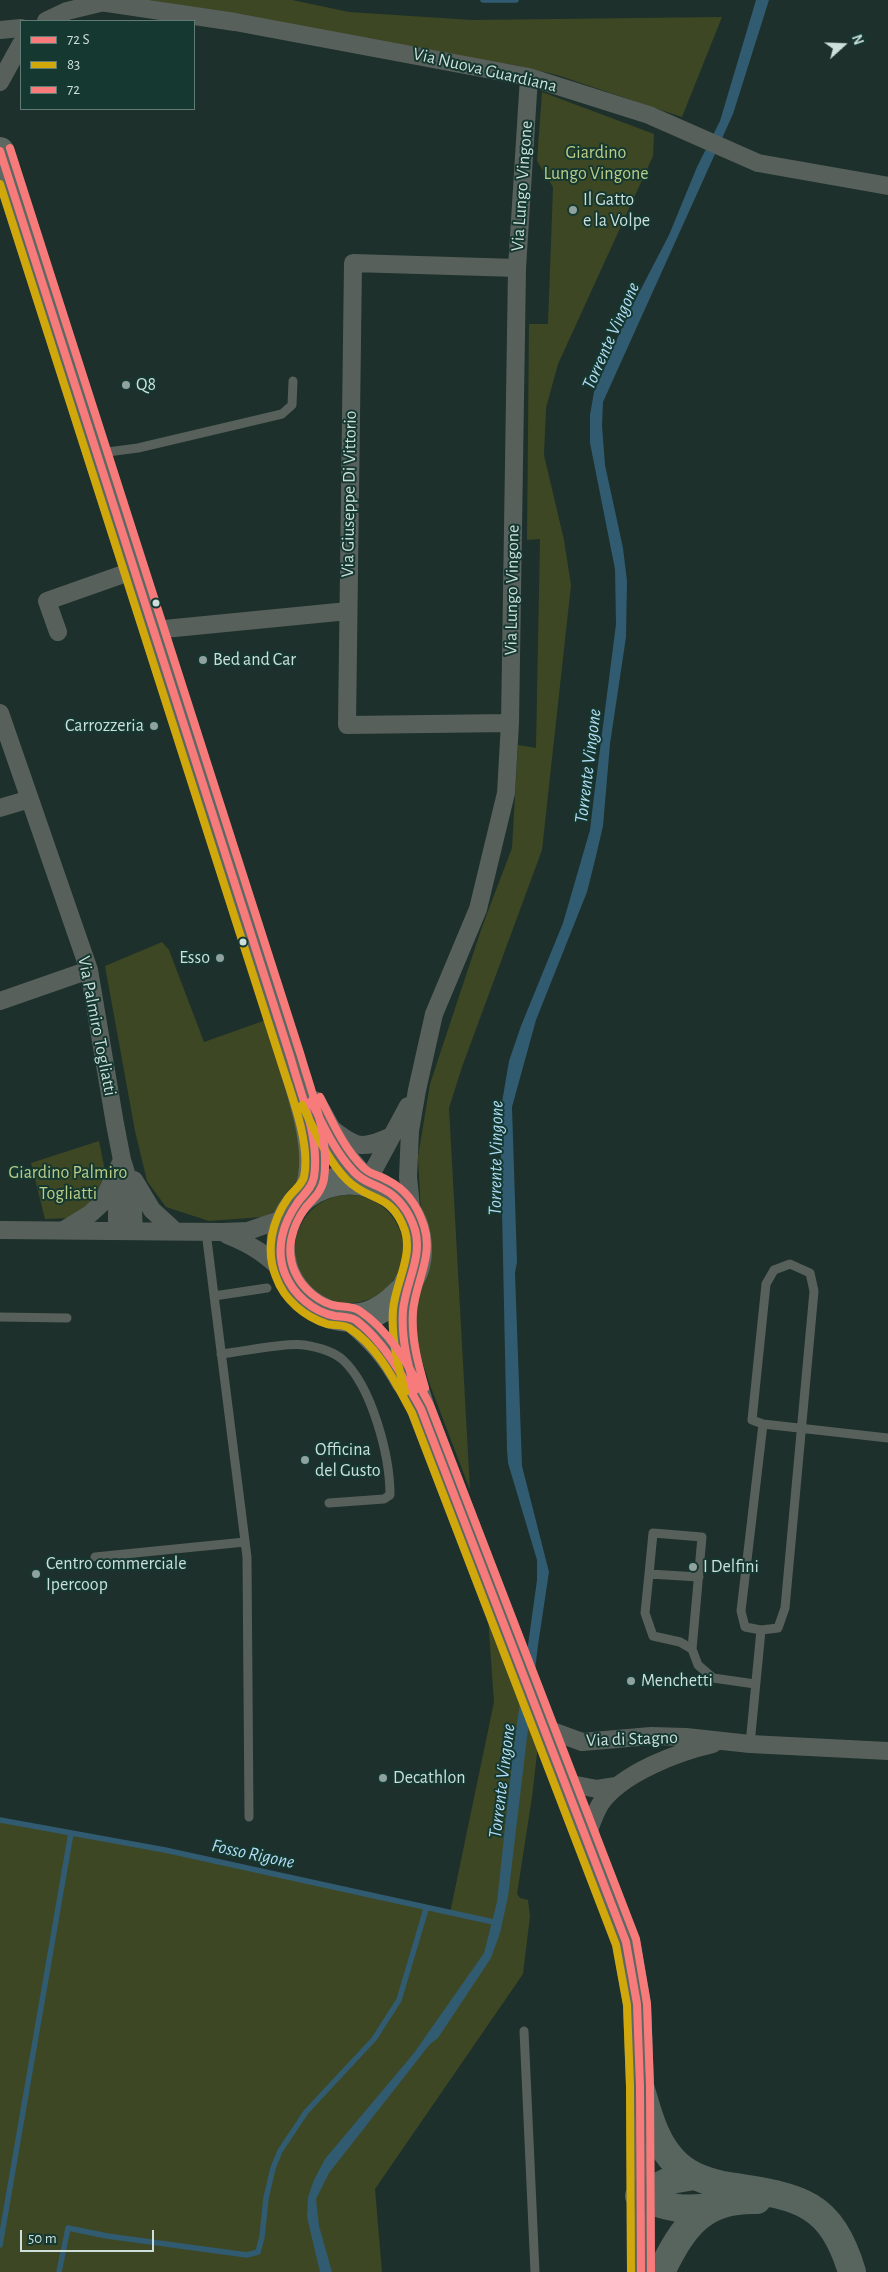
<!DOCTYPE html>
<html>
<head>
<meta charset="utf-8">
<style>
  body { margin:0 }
  #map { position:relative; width:888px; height:2272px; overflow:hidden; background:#1d302c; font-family:"Alegreya Sans",sans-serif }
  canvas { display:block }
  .legend { position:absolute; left:20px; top:20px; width:175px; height:90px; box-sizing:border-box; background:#153830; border:1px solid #5f7b74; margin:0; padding:6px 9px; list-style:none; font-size:15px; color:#cddfda }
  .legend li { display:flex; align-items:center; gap:10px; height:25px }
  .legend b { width:25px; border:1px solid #5f7b74 }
  .north { position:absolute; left:818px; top:20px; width:50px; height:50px; -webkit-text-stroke:4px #153830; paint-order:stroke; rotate:70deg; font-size:14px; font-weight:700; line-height:20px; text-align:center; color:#cddfda }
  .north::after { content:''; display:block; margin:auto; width:18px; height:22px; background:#cddfda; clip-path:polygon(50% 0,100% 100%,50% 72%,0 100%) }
  .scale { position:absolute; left:20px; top:2230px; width:134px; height:22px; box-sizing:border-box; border:2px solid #cddfda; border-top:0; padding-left:6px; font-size:15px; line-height:18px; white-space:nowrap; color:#cddfda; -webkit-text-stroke:4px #153830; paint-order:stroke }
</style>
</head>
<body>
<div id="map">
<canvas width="888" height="2272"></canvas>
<ul class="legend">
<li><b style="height:6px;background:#f87b7c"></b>72 S</li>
<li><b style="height:6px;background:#d0a80b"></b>83</li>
<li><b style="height:6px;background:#f87b7c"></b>72</li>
</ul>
<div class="north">N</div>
<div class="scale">50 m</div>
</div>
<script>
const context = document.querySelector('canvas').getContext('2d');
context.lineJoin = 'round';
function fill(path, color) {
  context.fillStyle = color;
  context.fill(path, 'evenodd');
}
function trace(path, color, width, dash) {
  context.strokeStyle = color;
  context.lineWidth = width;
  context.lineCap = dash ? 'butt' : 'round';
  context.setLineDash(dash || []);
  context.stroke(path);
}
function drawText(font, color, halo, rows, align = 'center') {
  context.font = font + ' "Alegreya Sans",sans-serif';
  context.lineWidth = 4;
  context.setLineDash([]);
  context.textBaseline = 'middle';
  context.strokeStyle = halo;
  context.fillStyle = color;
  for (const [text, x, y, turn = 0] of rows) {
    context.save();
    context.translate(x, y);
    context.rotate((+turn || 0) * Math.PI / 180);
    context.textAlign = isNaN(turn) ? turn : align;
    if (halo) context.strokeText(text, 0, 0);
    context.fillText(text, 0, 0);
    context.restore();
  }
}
fill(new Path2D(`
  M 117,0 L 292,0 L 349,12 L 472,20 L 722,17 L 682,117 L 557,75 L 514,65 L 340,40 Z
  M 542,92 L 654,134 L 653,156 L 558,364 L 546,408 L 544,455 L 564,540 L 571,585 L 542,850 L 462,1067 L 449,1108 L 470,1490 L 430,1385 L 414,1336 L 421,1214 L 418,1157 L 430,1084 L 482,927 L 512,848 L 518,745 L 536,748 L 540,539 L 527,540 L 529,324 L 548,324 L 553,187 L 537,161 Z
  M 162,942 L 169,950 L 204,1042 L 266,1020 L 302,1134 L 302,1182 L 276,1211 L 262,1217 L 209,1221 L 166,1207 L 147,1181 L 135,1131 L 105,966 Z
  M 99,1141 L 106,1176 L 100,1192 L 86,1209 L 68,1218 L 45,1219 L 31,1163 Z
  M295 1249a54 54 0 1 1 108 0a54 54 0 1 1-108 0Z
  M 485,1575 L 541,1719 L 532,1797 L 517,1894 L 520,1898 L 528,1900 L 530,1916 L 523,1974 L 375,2189 L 382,2272 L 0,2272 L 0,1820 L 165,1850 L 450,1913 L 494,1702 Z`), '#3e4723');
fill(new Path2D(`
  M 756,0 L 769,0 L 733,114 L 603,402 L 602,426 L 605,465 L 623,548 L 627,581 L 626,637 L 610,744 L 603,826 L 596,856 L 587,892 L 536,1020 L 512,1107 L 517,1262 L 515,1273 L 522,1466 L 549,1572 L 538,1645 L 508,1897 L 500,1933 L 491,1958 L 438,2038 L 430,2044 L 329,2173 L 316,2199 L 319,2226 L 332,2272 L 320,2272 L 307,2217 L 308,2197 L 314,2180 L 325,2159 L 414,2053 L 484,1953 L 497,1902 L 513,1753 L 537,1580 L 537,1560 L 508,1463 L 507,1449 L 500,1114 L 509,1061 L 521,1026 L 563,923 L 590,830 L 594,796 L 616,624 L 615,569 L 590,443 L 590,415 L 594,392 L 628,314 L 669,235 L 697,167 L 720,121 Z`), '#315b71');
trace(new Path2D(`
  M 483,0 L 516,0
  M 0,1820 L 165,1850 L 498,1923
  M 0,2245 L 71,1833
  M 59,2272 L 68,2228 L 107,2236 L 247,2255 L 258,2252 L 262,2237 L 266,2198 L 273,2168 L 280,2151 L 306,2112 L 374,2039 L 399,2000 L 426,1909`), '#315b71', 5.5);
trace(new Path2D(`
  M 100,453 L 138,448 L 282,414 L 292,405 L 293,381
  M 206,1232 L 247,1557 L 249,1817
  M 790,1264 L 810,1273 L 814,1291 L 785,1608 L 778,1628 L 761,1630 L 745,1627 L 741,1611 L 763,1424 L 752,1420 L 766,1284 L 774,1270 Z
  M 214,1296 L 267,1288
  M 0,1317 L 67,1318
  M 221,1354 C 241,1352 287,1342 304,1345 C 317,1347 333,1351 343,1360 C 372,1387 390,1456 390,1495 L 384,1499 L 329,1503
  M 763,1424 L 888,1438
  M 95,1557 L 245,1542
  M 649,1574 L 645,1613 L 653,1636 L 680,1642 L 692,1649
  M 699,1577 L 649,1574 L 653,1533 L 702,1537 L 692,1649 L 698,1665 L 713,1678 L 755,1684
  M 750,1744 L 761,1630
  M 524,2031 L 535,2272`), '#58605b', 9);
trace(new Path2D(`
  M 87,0 L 235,22 L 529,77 L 649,115 L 758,163 L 888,186
  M 46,21 L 67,11 L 100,3
  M 0,30 L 21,28
  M 0,82 L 21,44
  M 154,630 L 348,611
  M 58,632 L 47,601 L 135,570
  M 0,713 L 89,970 L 115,1124 L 122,1160 L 132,1192 L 134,1231
  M 510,723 L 347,725 L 353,263 L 517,268
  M 0,808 L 30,799
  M 0,1001 L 89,970
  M 331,1128 C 356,1148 362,1150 392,1136
  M 134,1180 L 152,1210 L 175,1231
  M 363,1181 L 373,1171 L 408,1106
  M 412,1217 L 408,1177 L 410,1131 L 417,1090 L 434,1014 L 478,909 L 506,793 L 510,723 L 517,268 L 529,77
  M 0,1230 L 222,1232 L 248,1231 L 288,1217
  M 64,1230 L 90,1214 L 102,1203 L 122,1160
  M 117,1231 L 117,1192 L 120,1175
  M 227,1235 C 252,1245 266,1254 285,1273
  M 544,1728 L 582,1742 L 651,1736 L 686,1737 L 750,1744 L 888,1751
  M 566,1783 L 597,1789 L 616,1786
  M 587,1836 C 591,1825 595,1812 601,1803 C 622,1773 678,1752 713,1744`), '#58605b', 18);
trace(new Path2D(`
  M 0,151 L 291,1059 C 302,1098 323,1153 308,1192
  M 313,1105 L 340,1154 L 363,1181
  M 406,1288 C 396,1298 387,1307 374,1313 C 335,1329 292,1302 283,1264 C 263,1185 372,1147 411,1218 C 418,1231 420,1252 416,1266 C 414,1274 409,1280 406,1287 C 402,1299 402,1315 403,1328 C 404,1356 413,1383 421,1409 L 626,1942 L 637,2004 L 640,2086 L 641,2272
  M 352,1318 C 375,1337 390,1354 405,1381`), '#5e6862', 28);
trace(new Path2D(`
  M 640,2086 C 648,2113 655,2144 677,2164 C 691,2177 711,2183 729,2186 C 797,2197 830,2199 852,2272
  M 639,2196 C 667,2208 682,2211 712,2207
  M 639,2196 L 671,2180 L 694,2176
  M 661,2272 C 683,2227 702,2198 757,2200`), '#58655f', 28);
trace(new Path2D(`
  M 0,151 L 291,1059 C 301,1096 320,1138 314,1177 C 312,1188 304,1194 298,1202 C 283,1223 275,1249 285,1274 C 293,1294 313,1312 335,1316 C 343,1317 350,1316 357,1321 C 386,1344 403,1377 421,1409 L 626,1942 L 637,2004 L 640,2086 L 641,2272
  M 311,1101 C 323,1125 335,1152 354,1172 C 363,1182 372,1183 383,1189 C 399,1197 410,1213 415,1230 C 423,1257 405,1284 403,1311 C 401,1338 408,1365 415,1390`), '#f87b7c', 8);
trace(new Path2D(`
  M 0,184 L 281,1062 C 291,1094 311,1144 304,1177 C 302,1185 293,1191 288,1198 C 272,1221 265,1250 276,1277 C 284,1300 305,1317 327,1324 C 334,1326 343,1324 349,1328 C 379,1347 396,1384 412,1413 L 616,1945 L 627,2005 L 630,2086 L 631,2272
  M 302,1105 C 315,1131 327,1160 347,1180 C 370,1203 392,1192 405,1231 C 413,1257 395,1284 393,1310 C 391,1338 398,1366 405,1392`), '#d0a80b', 8);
trace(new Path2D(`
  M 10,148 L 301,1056 C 312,1094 330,1138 324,1179 C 322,1191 314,1198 306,1207 C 292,1226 285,1250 295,1272 C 302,1288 320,1304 338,1306 C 346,1307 353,1306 360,1311 C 393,1333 411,1371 430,1405 L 636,1939 L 647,2004 L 650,2086 L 651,2272
  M 320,1097 C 332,1121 344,1149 364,1168 C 371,1175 379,1175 387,1180 C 406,1189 418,1207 424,1226 C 434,1256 415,1283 413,1312 C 411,1338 418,1363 425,1388`), '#f87b7c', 8);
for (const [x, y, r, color] of [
  [573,210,5,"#8fa29d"],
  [126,385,5,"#8fa29d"],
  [156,603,4.5,"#cddfda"],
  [203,660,5,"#8fa29d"],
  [154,726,5,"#8fa29d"],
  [243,942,4.5,"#cddfda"],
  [220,958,5,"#8fa29d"],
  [305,1460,5,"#8fa29d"],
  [693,1567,5,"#8fa29d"],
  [36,1574,5,"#8fa29d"],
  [631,1681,5,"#8fa29d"],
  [383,1778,5,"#8fa29d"]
]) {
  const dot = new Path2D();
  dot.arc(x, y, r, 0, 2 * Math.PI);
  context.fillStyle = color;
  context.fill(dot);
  trace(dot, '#153830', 2);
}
drawText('18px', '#cddfda', '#153830', [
  ["Via Nuova Guardiana",485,70,13],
  ["Via Lungo Vingone",522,186,-86],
  ["Via Giuseppe Di Vittorio",349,494,-89],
  ["Via Lungo Vingone",512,590,-89],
  ["Via Palmiro Togliatti",97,1026,79],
  ["Via di Stagno",632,1739,-2]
]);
drawText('18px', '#bccc86', '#153830', [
  ["Giardino",596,153],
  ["Lungo Vingone",596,174],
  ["Giardino Palmiro",68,1173],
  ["Togliatti",68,1194]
]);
drawText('18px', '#cddfda', '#153830', [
  ["Il Gatto",583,200],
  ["e la Volpe",583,221],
  ["Q8",136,385],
  ["Bed and Car",213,660],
  ["Carrozzeria",144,726,"right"],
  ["Esso",210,958,"right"],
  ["Officina",315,1450],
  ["del Gusto",315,1471],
  ["Centro commerciale",46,1564],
  ["Ipercoop",46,1585],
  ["I Delfini",703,1567],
  ["Menchetti",641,1681],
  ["Decathlon",393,1778]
], 'left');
drawText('italic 19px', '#b2dcf5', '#153830', [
  ["Torrente Vingone",611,336,-66],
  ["Torrente Vingone",588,766,-83],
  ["Torrente Vingone",496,1158,-89],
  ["Torrente Vingone",502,1781,-83],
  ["Fosso Rigone",253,1854,12]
]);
</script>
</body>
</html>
